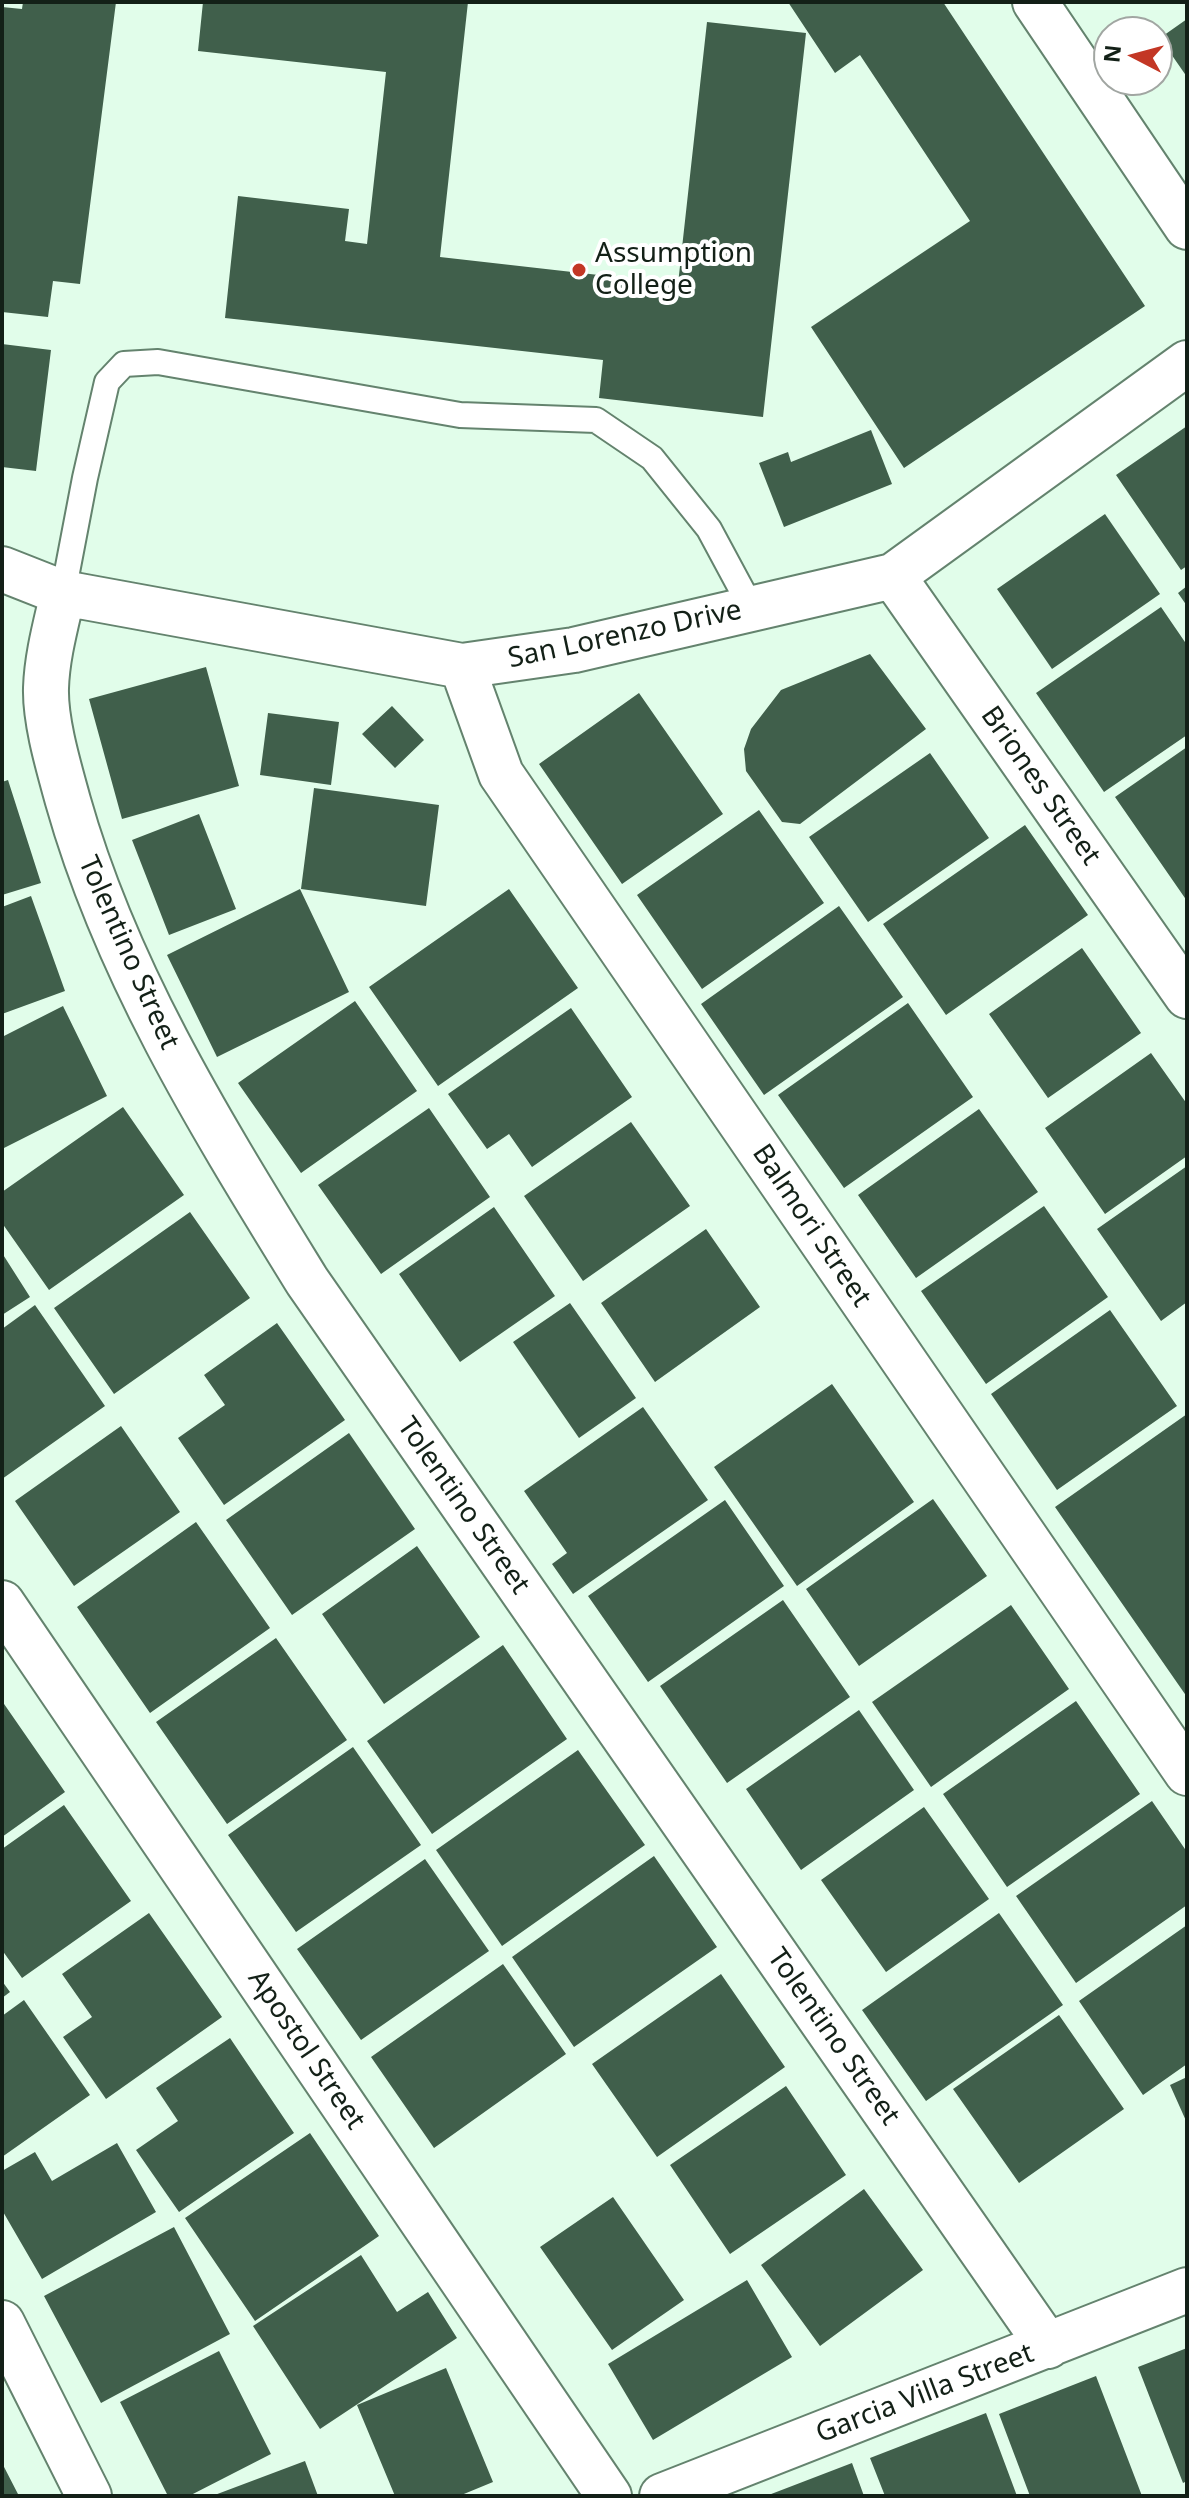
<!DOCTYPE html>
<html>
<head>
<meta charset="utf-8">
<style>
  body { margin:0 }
  #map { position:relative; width:1189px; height:2498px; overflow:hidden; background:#e1fdea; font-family:"Noto Sans",sans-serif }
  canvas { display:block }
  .frame { position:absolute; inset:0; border:4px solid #132017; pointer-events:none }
  .north { position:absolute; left:1093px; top:16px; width:80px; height:80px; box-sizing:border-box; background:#fff; border:2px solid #a1a6a2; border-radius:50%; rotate:276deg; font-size:22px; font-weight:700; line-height:32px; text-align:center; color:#132017 }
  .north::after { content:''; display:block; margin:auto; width:28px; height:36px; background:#c33725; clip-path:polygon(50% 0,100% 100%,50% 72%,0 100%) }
</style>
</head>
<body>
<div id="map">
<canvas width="1189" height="2498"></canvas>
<div class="frame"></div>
<div class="north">N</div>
</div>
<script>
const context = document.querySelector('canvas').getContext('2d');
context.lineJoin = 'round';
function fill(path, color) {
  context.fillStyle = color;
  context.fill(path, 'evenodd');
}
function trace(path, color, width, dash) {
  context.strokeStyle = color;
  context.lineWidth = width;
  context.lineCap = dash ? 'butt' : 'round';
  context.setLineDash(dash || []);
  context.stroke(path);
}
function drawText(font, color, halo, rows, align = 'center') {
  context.font = font + ' "Noto Sans",sans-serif';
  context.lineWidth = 8;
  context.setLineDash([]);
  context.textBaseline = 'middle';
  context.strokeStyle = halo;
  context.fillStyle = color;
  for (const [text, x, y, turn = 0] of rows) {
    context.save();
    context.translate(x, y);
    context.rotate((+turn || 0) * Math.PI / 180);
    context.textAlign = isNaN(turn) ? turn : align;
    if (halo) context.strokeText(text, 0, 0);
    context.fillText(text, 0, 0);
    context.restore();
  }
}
fill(new Path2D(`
  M 23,2 L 116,2 L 80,284 L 53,281 L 48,317 L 2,312 L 2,7 L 22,9 Z
  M 203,2 L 468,2 L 440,257 L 678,284 L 707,22 L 806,33 L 763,417 L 599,398 L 603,360 L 225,318 L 238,196 L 349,209 L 345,241 L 367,244 L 386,72 L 198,51 Z
  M 788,2 L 943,2 L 1145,306 L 904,468 L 811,327 L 970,221 L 860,55 L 835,73 Z
  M 1187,19 L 1187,77 L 1160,38 Z
  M 2,344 L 51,350 L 36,471 L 2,467 Z
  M 1187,426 L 1187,566 L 1181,570 L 1116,475 Z
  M 871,430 L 892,484 L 784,527 L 759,463 L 788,452 L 791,462 Z
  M 1105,514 L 1160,594 L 1052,669 L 997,589 Z
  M 1187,586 L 1187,606 L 1178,593 Z
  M 1161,607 L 1187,645 L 1187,735 L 1104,792 L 1036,693 Z
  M 870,654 L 926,729 L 800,824 L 782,822 L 746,771 L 744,749 L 751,729 L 781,690 Z
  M 206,667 L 239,786 L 122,819 L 89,699 Z
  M 639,693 L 723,814 L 622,884 L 539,764 Z
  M 392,706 L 424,740 L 395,768 L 362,734 Z
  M 268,713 L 339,722 L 331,785 L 260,775 Z
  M 1187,747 L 1187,901 L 1115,797 Z
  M 930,753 L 989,838 L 868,922 L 809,837 Z
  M 8,780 L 41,883 L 2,895 L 2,782 Z
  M 314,788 L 439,805 L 426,906 L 301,889 Z
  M 759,810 L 824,903 L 702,989 L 637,895 Z
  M 199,814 L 236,909 L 169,935 L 132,840 Z
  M 1025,825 L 1088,915 L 946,1015 L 883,924 Z
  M 300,889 L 349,992 L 217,1057 L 167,955 Z
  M 509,889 L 578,988 L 438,1086 L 369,987 Z
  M 31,896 L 65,991 L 2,1014 L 2,907 Z
  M 839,906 L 903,997 L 764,1095 L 701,1004 Z
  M 1082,948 L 1141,1033 L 1048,1098 L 989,1014 Z
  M 355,1001 L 417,1091 L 301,1173 L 238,1083 Z
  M 908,1003 L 973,1097 L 844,1188 L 778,1095 Z
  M 63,1006 L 107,1096 L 2,1149 L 2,1037 Z
  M 571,1008 L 632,1097 L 532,1167 L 509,1134 L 487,1149 L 448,1094 Z
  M 1151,1053 L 1187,1104 L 1187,1156 L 1105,1214 L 1045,1128 Z
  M 123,1107 L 184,1195 L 49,1290 L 2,1223 L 2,1192 Z
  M 429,1108 L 490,1197 L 381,1274 L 318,1185 Z
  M 979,1109 L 1038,1192 L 916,1278 L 858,1195 Z
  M 631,1122 L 690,1206 L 583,1281 L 524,1196 Z
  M 1187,1166 L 1187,1302 L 1161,1321 L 1097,1229 Z
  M 1044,1206 L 1108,1297 L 986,1384 L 921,1291 Z
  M 494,1207 L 555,1296 L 460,1362 L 399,1274 Z
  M 190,1212 L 250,1298 L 114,1394 L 54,1308 Z
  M 706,1229 L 760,1307 L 655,1382 L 601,1303 Z
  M 2,1253 L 30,1297 L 2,1315 Z
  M 570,1303 L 636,1398 L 579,1438 L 513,1342 Z
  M 35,1305 L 105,1406 L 2,1479 L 2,1329 Z
  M 1110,1310 L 1177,1406 L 1057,1490 L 991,1394 Z
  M 277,1323 L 345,1420 L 224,1505 L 178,1438 L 225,1405 L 204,1375 Z
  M 832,1384 L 914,1502 L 797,1586 L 714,1467 Z
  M 643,1407 L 708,1500 L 573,1594 L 552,1564 L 567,1553 L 524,1491 Z
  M 1187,1414 L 1187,1697 L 1055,1507 Z
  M 121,1426 L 180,1512 L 74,1586 L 15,1501 Z
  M 349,1433 L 415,1529 L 292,1615 L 226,1520 Z
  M 933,1499 L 987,1576 L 859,1666 L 806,1589 Z
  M 725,1500 L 784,1586 L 648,1682 L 588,1596 Z
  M 196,1522 L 270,1628 L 150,1713 L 77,1607 Z
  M 417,1546 L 480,1637 L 384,1704 L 322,1614 Z
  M 783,1600 L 850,1697 L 727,1783 L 660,1686 Z
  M 1011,1605 L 1069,1689 L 931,1787 L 872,1702 Z
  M 276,1638 L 347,1740 L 227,1824 L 156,1722 Z
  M 503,1645 L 567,1739 L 432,1834 L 367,1741 Z
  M 2,1701 L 65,1792 L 2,1837 Z
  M 1076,1701 L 1140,1794 L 1007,1887 L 943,1794 Z
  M 859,1710 L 914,1790 L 801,1870 L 746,1789 Z
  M 353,1747 L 421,1845 L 296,1932 L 228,1835 Z
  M 578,1750 L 645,1845 L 502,1946 L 436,1850 Z
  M 1152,1801 L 1187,1852 L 1187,1905 L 1076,1983 L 1016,1896 Z
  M 64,1805 L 131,1901 L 22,1978 L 2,1950 L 2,1849 Z
  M 924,1807 L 989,1899 L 886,1972 L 821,1880 Z
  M 654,1856 L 717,1947 L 574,2047 L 512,1957 Z
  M 425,1859 L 489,1951 L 361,2040 L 297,1949 Z
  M 149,1913 L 222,2017 L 106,2099 L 63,2037 L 92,2017 L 62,1974 Z
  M 999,1913 L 1063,2005 L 926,2101 L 862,2010 Z
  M 1187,1925 L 1187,2064 L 1143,2095 L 1079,2001 Z
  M 503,1964 L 566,2054 L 434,2148 L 371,2057 Z
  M 721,1974 L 785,2067 L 657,2157 L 592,2064 Z
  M 2,1981 L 10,1992 L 2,1998 Z
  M 24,2000 L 90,2095 L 2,2157 L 2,2016 Z
  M 1059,2015 L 1124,2109 L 1019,2183 L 953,2089 Z
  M 230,2038 L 294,2133 L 179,2212 L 136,2150 L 178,2121 L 156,2088 Z
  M 1187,2077 L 1187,2123 L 1170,2085 Z
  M 786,2086 L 846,2175 L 730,2254 L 670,2165 Z
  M 310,2133 L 379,2236 L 255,2321 L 185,2218 Z
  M 117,2143 L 156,2212 L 42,2279 L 2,2210 L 2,2171 L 35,2152 L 52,2181 Z
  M 864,2189 L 923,2270 L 820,2346 L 761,2265 Z
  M 613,2197 L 684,2300 L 612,2350 L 540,2247 Z
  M 174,2227 L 230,2334 L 101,2403 L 44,2296 Z
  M 361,2255 L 397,2312 L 428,2292 L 457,2338 L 320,2429 L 253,2326 Z
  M 747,2280 L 792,2357 L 653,2440 L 608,2364 Z
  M 1187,2348 L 1187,2481 L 1183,2483 L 1138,2367 Z
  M 219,2351 L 271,2454 L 189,2496 L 168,2496 L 120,2402 Z
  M 446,2368 L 493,2482 L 459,2496 L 395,2496 L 357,2405 Z
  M 1096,2376 L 1142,2496 L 1030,2496 L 999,2414 Z
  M 986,2413 L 1017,2496 L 885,2496 L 870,2458 Z
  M 305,2461 L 318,2496 L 212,2496 Z
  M 2,2463 L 19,2496 L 2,2496 Z
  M 852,2463 L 864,2496 L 766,2496 Z`), '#405f4b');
const service = new Path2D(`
  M 63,593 L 85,478 L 107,382 L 124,364 L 158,362 L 460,415 L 596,420 L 652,458 L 709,529 L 752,609`);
const minor = new Path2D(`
  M 1035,2 L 1187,227
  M 2,569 L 63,593 L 462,666 L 574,650 L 893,576 L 1187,363
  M 893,576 L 1187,996
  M 63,593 C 56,624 47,656 46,688 C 45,722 59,768 68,801 C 117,975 213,1128 307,1281 L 1048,2346
  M 462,666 L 501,774 L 1187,1773
  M 2,1603 L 609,2496
  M 2,2323 L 89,2496
  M 662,2496 L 1187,2290`);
trace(service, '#64836e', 28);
trace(minor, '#64836e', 48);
trace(service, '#fff', 24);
trace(minor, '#fff', 44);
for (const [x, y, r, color] of [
  [579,270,8,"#c33725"]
]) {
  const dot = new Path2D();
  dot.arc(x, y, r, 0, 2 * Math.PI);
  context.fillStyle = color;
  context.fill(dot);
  trace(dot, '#fff', 3);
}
drawText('28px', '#132017', '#fff', [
  ["Assumption",595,254],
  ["College",595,286]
], 'left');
drawText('28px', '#132017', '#fff', [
  ["San Lorenzo Drive",625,635,-12],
  ["Briones Street",1040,786,55],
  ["Tolentino Street",128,953,66],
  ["Balmori Street",811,1226,56],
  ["Tolentino Street",463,1506,55],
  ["Tolentino Street",833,2037,55],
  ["Apostol Street",306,2050,56],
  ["Garcia Villa Street",925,2394,-21]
]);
</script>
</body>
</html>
